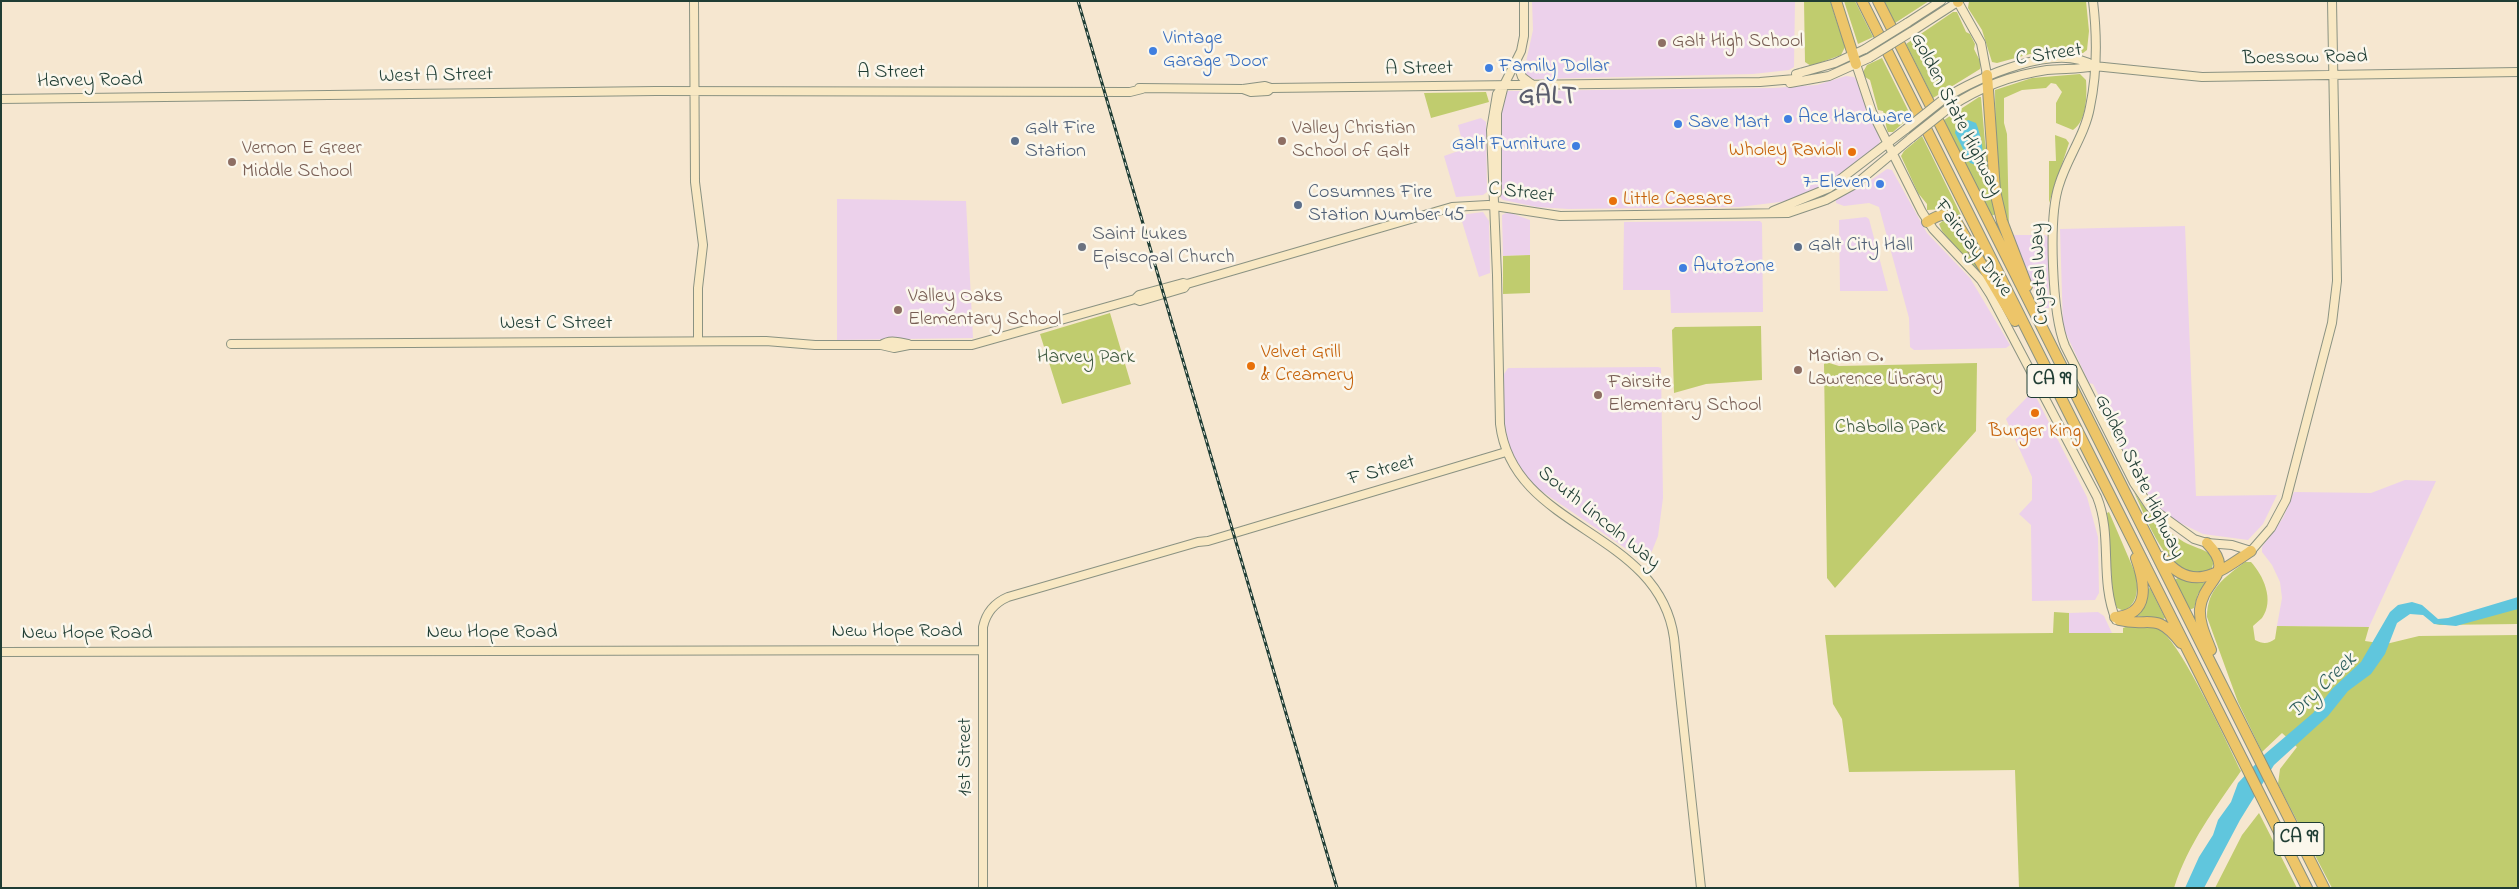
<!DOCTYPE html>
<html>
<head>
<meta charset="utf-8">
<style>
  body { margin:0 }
  #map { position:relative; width:2519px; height:889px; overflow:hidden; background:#f6e7d0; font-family:"Indie Flower",sans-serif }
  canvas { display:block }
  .frame { position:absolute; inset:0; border:2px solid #1f3d34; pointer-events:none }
</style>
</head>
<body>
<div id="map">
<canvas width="2519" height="889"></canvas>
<div class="frame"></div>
</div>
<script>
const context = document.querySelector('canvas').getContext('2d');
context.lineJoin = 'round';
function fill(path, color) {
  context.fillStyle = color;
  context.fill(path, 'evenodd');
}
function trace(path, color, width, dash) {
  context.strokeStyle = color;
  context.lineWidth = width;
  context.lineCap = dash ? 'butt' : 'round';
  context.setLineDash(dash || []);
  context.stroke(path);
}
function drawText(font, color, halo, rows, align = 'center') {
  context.font = font + ' "Indie Flower",sans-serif';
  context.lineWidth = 5;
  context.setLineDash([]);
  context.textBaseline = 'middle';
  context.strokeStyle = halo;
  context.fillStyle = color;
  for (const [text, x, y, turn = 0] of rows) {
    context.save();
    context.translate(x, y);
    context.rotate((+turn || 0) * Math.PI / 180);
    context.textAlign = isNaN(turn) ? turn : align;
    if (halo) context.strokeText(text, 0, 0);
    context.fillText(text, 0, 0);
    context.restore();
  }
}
fill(new Path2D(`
  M 1532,1 L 1795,1 L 1794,67 L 1789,70 L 1753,74 L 1534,79 L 1528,77 L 1524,71 L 1533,30 Z
  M 1846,76 L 1854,77 L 1858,82 L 1880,140 L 1879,145 L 1829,185 L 1788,201 L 1739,207 L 1568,209 L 1537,207 L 1503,200 L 1499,196 L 1500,108 L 1507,91 L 1773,88 L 1817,85 Z
  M 1481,118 L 1486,122 L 1487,192 L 1483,195 L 1456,197 L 1444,156 L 1464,149 L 1458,125 Z
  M 1887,169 L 1892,170 L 1927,233 L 1970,278 L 2010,345 L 2006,348 L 1914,350 L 1910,347 L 1909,318 L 1879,207 L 1869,203 L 1844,206 L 1836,203 L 1836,199 L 1864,185 Z
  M 837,199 L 966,201 L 973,338 L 837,340 Z
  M 1483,212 L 1489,221 L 1490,273 L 1479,277 L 1460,215 Z
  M 1508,212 L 1530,220 L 1530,255 L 1503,256 L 1502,215 Z
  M 1866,217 L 1869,219 L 1888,291 L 1840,291 L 1839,220 Z
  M 1760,221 L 1762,223 L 1763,312 L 1671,313 L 1670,290 L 1623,290 L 1624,222 Z
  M 2185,226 L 2196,496 L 2277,495 L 2263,524 L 2248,540 L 2203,534 L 2170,518 L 2157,506 L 2137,479 L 2112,430 L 2101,400 L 2093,384 L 2089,383 L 2063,327 L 2060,229 Z
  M 2010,235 L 2045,235 L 2048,237 L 2049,308 L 2043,309 Z
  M 1658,367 L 1661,368 L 1663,498 L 1658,536 L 1652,551 L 1646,558 L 1641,559 L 1537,488 L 1520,468 L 1508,444 L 1504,420 L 1504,374 L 1508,368 Z
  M 2033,391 L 2087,497 L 2098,537 L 2099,593 L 2095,600 L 2032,601 L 2031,525 L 2019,514 L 2032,500 L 2032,477 L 2006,419 Z
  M 2405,480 L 2436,481 L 2369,627 L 2277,626 L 2282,598 L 2280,582 L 2272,565 L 2262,552 L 2262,547 L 2283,518 L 2294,492 L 2371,493 Z
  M 2098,612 L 2104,616 L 2112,633 L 2069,633 L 2069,613 Z`), '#ecd1eb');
fill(new Path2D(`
  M 1804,1 L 1830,1 L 1845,47 L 1841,55 L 1811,66 L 1805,62 Z
  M 1844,1 L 1855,1 L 1873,37 L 1858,44 Z
  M 1884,1 L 1929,1 L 1895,23 Z
  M 1969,1 L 2086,1 L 2089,31 L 2087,50 L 2083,53 L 2030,54 L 1997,63 L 1992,62 L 1982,30 L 1968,8 Z
  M 1953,12 L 1957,12 L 1966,32 L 1970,34 L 1975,44 L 1974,49 L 1981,63 L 1980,69 L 1933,98 L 1906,44 Z
  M 1882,58 L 1911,116 L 1893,132 L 1888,132 C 1885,125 1886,119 1883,111 L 1878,110 L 1870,80 L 1865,77 L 1863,72 L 1867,65 Z
  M 2080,74 L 2086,80 C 2087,94 2087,121 2073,130 L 2056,123 L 2056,103 L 2062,92 L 2056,84 L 2051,83 L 2046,88 L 2022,90 L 2004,98 L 2004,123 L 2007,134 L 2009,229 L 2001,204 L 1996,164 L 1995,90 L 2032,78 Z
  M 1486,92 L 1489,102 L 1431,118 L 1424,93 Z
  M 1979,97 L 1981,97 L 1985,142 L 1996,214 L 1991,216 L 1944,120 Z
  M 2055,135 L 2066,139 L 2069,143 L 2049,203 L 2049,161 L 2056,161 Z
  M 1922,136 L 1962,217 L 1958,219 L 1943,209 L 1927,210 L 1927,204 L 1918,193 L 1901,156 L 1904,151 Z
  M 1944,220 L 1952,223 L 1991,290 L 1942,231 L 1939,224 Z
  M 1530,255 L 1530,293 L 1503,294 L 1503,256 Z
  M 1110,313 L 1131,384 L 1062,404 L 1040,334 Z
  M 1761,326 L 1762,380 L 1706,384 L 1674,393 L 1672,330 L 1675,327 Z
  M 1826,362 L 1839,366 L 1977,363 L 1976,431 L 1835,588 L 1827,578 L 1824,364 Z
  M 2133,490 C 2145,511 2163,529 2184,542 C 2193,547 2204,549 2212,555 L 2214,560 L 2212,568 C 2170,591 2147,518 2133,490 Z
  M 2109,512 L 2136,575 C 2138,590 2138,603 2124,611 L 2117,608 L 2113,597 L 2107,513 Z
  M 2245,562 L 2251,562 C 2263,575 2275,600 2262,618 C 2259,621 2256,623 2253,626 L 2255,640 C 2263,644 2268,644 2275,639 L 2277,626 L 2369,627 L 2365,641 L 2386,644 L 2419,636 L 2518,635 L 2518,888 L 2332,888 L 2278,784 L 2280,769 L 2297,747 L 2282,733 L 2262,752 L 2238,702 L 2207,617 C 2207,589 2224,578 2245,562 Z
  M 2180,577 L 2206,583 L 2198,594 L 2194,608 L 2189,610 L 2174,580 Z
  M 2150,588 L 2165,618 L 2160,621 L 2134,615 L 2145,590 Z
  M 2518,602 L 2518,624 L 2436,625 Z
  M 2054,612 L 2069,613 L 2069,633 L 2123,633 L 2123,628 C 2134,623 2149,623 2160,630 C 2181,643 2227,743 2241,771 C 2215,808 2188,844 2174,888 L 2019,888 L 2015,770 L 1849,772 L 1842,719 L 1833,704 L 1825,635 L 2053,633 Z
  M 2259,813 L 2297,888 L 2215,888 L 2242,835 Z`), '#c0cc6e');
fill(new Path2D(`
  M 1968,120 L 1976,123 C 1980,132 1987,158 1979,166 L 1970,163 L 1955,133 L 1956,128 Z
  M 2518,597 L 2518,609 L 2456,626 L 2434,624 L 2423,615 L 2410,614 L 2397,623 L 2385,654 L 2371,674 L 2348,691 L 2328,716 L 2274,765 L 2240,820 L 2204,888 L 2185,888 L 2199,857 L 2213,835 L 2218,820 L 2231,802 L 2238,783 L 2265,754 L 2313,713 L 2333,688 L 2361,662 L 2390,612 L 2398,605 L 2412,602 L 2422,605 L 2438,619 L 2448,618 Z`), '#60c6dd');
const secondary = new Path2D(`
  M 694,1 L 695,182 L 703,245 L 698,288 L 698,341
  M 2093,1 C 2097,35 2097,74 2090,107 C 2085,135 2067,158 2059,185 C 2048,218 2052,314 2065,346 L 2134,483 L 2150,507 L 2194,539 L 2207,543 L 2232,545 L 2251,551 L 2271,528 L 2286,500 L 2332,323 L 2337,281 L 2332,1
  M 1958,2 L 1981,43 L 1987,75
  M 1907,23 L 1941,1
  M 1911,32 L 1959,1
  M 1517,62 L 1522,77 L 1534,86
  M 1856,64 L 1872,112 L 1922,212 L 1933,229 L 1981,280 L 1990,294 L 2097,497 C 2113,537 2099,579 2116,620
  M 1796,74 L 1835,63 L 1865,49
  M 1790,83 L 1829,76 L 1869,58
  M 1504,85 L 1497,94 L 1491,130 L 1497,275 L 1500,424 C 1513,531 1659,529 1674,638 L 1701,888
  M 1139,88 L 1243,89 L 1265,86 L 1271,88
  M 1243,89 L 1251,92 L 1268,91 L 1271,88 L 1760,82 L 1795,79 L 1800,73
  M 1945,98 C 1978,77 2057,42 2094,66
  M 1,99 L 656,91 L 1130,92 L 1142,89
  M 1950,107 C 1980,87 2012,75 2047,70 C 2063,68 2079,70 2094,66 L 2202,77 L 2518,72
  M 1497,193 L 1497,113 L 1504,85 L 1521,51 L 1524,36 L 1524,1
  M 1773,211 L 1829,188 L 1906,129
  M 1135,299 L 1140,301 L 1184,288 L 1187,284
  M 231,344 L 766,341 L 815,345 L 881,345 L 894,348 L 909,345 L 972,345 L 1114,305 L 1135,299 L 1139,295 L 1183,283 L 1187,284 L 1452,207 L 1488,205 L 1560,216 L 1788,213 L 1826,200 L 1857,183 L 1911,138
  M 881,345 C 890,339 898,342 908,344
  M 1,652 L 983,650
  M 983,888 L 983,627 C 986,613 994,603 1008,597 L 1198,542 L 1208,541 L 1506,452`);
const highway = new Path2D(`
  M 1836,1 L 1856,64
  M 1862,1 L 2307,888
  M 1878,1 L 2324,888
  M 1958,1 L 1958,2
  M 1987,75 L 1995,191 L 2002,221 L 2027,286
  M 1927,222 C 1938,215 1946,211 1956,221 L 2015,321
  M 2207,543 C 2237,574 2203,579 2200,609 C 2199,623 2206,637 2211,650
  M 2163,557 C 2192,595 2220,572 2251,551
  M 2115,617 C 2151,615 2145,583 2136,558
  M 2119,620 C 2150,628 2155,610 2181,643`);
trace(secondary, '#8a9282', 10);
trace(highway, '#8a9282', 12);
trace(secondary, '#f8e8c3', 8);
trace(highway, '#edc569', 10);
const rail = new Path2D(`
  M 1078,1 L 1337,888`);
trace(rail, '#1f3d34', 3);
trace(rail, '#fbf7ec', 1, [4]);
const secondaryBridge = new Path2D(`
  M 1865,49 L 1907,23
  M 1869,58 L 1911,32
  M 1906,129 L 1945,98
  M 1911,138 L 1950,107`);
trace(secondaryBridge, '#8a9282', 10, []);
trace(secondaryBridge, '#f8e8c3', 8);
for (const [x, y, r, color] of [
  [1662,43,5,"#8d6e63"],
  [1153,51,5,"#3f7fe0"],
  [1489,68,5,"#3f7fe0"],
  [1788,119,5,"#3f7fe0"],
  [1678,124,5,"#3f7fe0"],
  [1015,141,5,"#5c6f8a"],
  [1282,141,5,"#8d6e63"],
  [1576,146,5,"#3f7fe0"],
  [1852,152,5,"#e8710a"],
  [232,162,5,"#8d6e63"],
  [1880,184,5,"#3f7fe0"],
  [1613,201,5,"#e8710a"],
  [1298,205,5,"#5c6f8a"],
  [1082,247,5,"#6b7280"],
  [1798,247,5,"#5c6f8a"],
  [1683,268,5,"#3f7fe0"],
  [898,310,5,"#8d6e63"],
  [1251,366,5,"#e8710a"],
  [1798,370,5,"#8d6e63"],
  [1598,395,5,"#8d6e63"],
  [2035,413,5,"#e8710a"]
]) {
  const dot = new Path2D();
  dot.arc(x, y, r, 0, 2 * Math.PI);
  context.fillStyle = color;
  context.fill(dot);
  trace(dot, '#fbf7ec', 2);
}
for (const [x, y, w] of [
  [2052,381,50],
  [2299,839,50]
]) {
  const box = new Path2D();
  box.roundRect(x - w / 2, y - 16.5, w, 33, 4);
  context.fillStyle = '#fbf7ec';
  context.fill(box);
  trace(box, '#1f3d34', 1);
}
drawText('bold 19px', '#1f3d34', null, [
  ["CA 99",2052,381],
  ["CA 99",2299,839]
]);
drawText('20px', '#366cbe', '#fbf7ec', [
  ["Vintage",1163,40],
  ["Garage Door",1163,63],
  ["Family Dollar",1499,68],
  ["Ace Hardware",1798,119],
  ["Save Mart",1688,124],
  ["Galt Furniture",1566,146,"right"],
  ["7-Eleven",1870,184,"right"],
  ["AutoZone",1693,268]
], 'left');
drawText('20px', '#785e54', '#fbf7ec', [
  ["Galt High School",1672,43],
  ["Valley Christian",1292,130],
  ["School of Galt",1292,153],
  ["Vernon E Greer",242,150],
  ["Middle School",242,173],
  ["Valley Oaks",908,298],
  ["Elementary School",908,321],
  ["Marian O.",1808,358],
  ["Lawrence Library",1808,381],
  ["Fairsite",1608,384],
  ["Elementary School",1608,407]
], 'left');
drawText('20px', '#1f3d34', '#fbf7ec', [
  ["C Street",2049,56,-8],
  ["Boessow Road",2305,59,-1],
  ["A Street",1419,70,-1],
  ["A Street",891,74],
  ["West A Street",436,77,-1],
  ["Harvey Road",90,82,-1],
  ["Golden State Highway",1955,115,63],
  ["C Street",1521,194,7],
  ["Fairway Drive",1972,249,53],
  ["Crystal Way",2041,274,-93],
  ["West C Street",556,325],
  ["F Street",1382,472,-16],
  ["Golden State Highway",2138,477,64],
  ["South Lincoln Way",1598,519,39],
  ["New Hope Road",897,633],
  ["New Hope Road",492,634],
  ["New Hope Road",87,635],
  ["1st Street",967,757,-90]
]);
drawText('20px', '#4e5e75', '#fbf7ec', [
  ["Galt Fire",1025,130],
  ["Station",1025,153],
  ["Cosumnes Fire",1308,194],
  ["Station Number 45",1308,217],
  ["Galt City Hall",1808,247]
], 'left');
drawText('20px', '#c56008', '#fbf7ec', [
  ["Wholey Ravioli",1842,152,"right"],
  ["Little Caesars",1623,201],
  ["Velvet Grill",1261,354],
  ["& Creamery",1261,377],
  ["Burger King",2035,433,"center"]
], 'left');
drawText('20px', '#5b616d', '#fbf7ec', [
  ["Saint Lukes",1092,236],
  ["Episcopal Church",1092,259]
], 'left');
drawText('20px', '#3f5a40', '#fbf7ec', [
  ["Harvey Park",1086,359],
  ["Chabolla Park",1890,429]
]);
drawText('italic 21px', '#2f5f5e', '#fbf7ec', [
  ["Dry Creek",2324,687,-44]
]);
context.letterSpacing = '1px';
drawText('bold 25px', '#5a5d6d', '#fbf7ec', [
  ["GALT",1548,99]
]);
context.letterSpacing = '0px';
</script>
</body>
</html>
